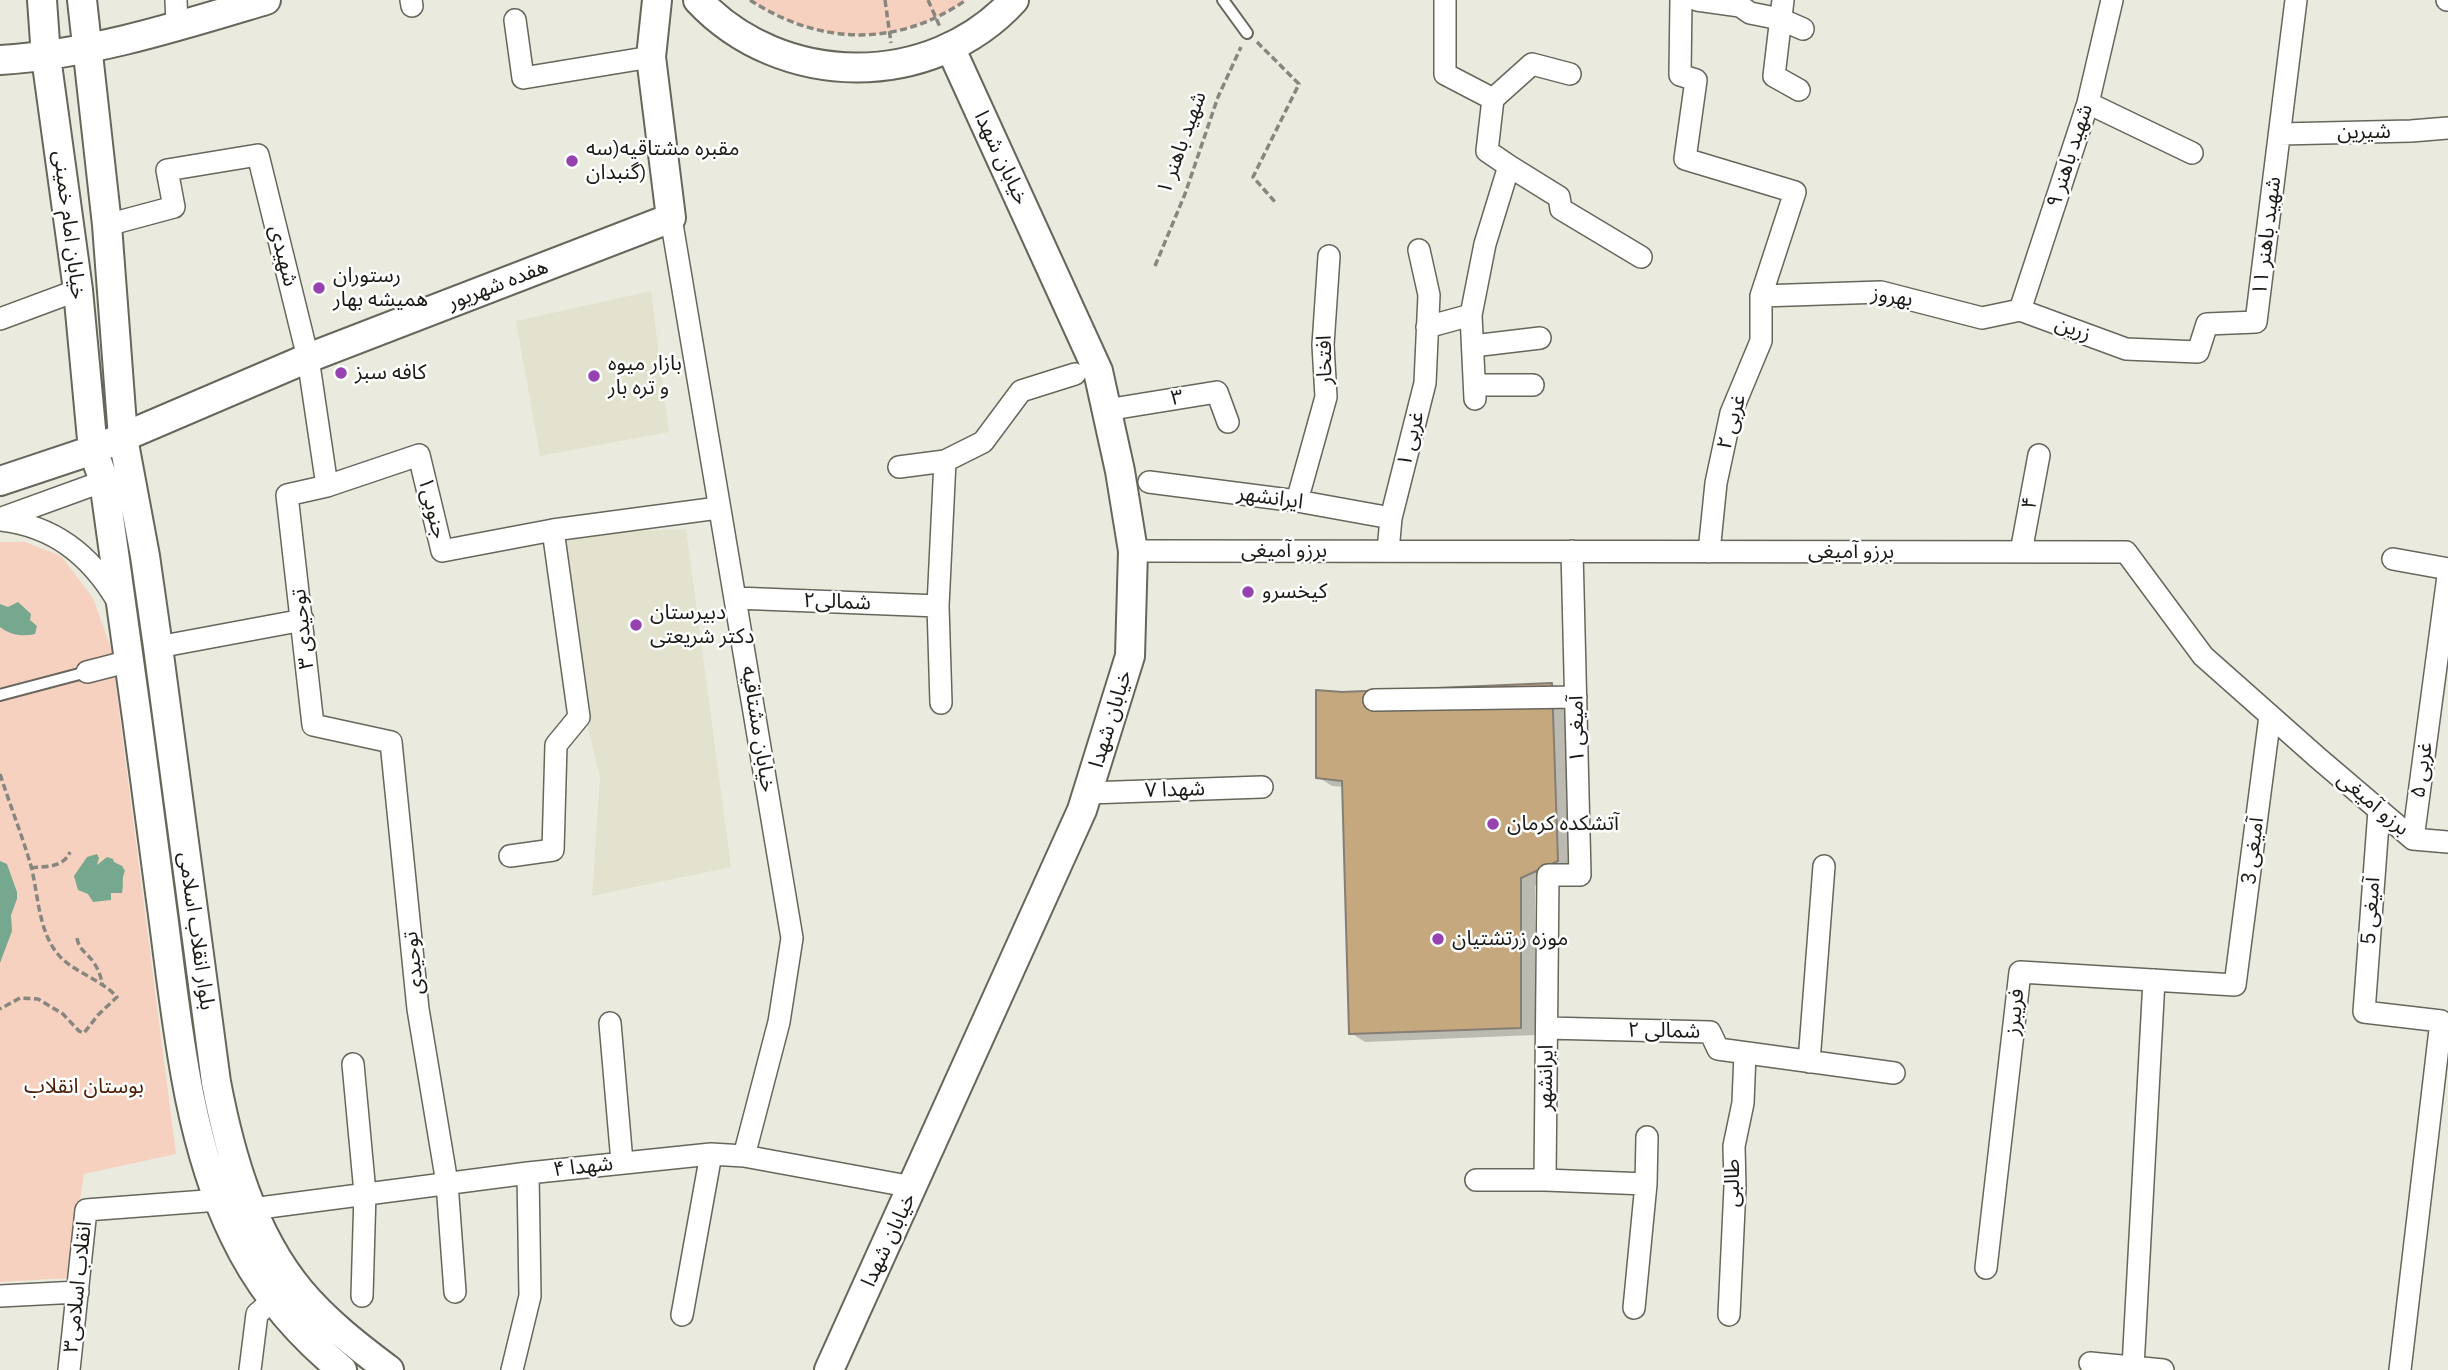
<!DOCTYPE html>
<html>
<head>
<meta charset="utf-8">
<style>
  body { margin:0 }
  canvas { display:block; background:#ebeadf }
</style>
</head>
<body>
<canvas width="2448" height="1370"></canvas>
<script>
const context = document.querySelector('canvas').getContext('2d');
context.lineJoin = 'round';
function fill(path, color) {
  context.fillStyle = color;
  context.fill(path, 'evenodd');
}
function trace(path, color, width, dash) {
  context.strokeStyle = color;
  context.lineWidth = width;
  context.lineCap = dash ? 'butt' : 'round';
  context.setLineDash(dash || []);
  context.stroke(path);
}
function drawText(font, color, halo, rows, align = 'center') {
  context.font = font + ' "IBM Plex Sans","Noto Sans Arabic",sans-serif';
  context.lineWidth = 5;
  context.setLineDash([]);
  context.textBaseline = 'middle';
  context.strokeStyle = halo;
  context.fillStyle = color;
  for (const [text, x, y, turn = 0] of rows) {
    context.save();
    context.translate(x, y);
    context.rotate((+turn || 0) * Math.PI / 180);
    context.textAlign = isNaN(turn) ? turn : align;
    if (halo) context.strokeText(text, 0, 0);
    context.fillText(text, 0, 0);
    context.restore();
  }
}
fill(new Path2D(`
  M 651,291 L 669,432 L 540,456 L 516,321 Z
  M 686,529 L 731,867 L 592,896 L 600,777 L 585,716 L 560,535 Z`), '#e3e2cf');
fill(new Path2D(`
  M 750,0 L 966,0 C 897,48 819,45 750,0 Z
  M 0,542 L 25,542 L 61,556 L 93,598 L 111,648 L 176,1154 L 84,1174 L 69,1278 L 0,1282 Z`), '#f7d1c0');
fill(new Path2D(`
  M 18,602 L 31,614 L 30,620 L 37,626 L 35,634 C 22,637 10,635 0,627 L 0,604 L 8,607 Z
  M 97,854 L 99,858 L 97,865 L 107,857 L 113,859 L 114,862 L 122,866 L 125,871 C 121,879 124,885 122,893 L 111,893 L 111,900 L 93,902 L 88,894 L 78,890 L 74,876 L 87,857 Z
  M 0,861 L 7,864 L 17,892 L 17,899 L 11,915 L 12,931 L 0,963 Z`), '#75a88e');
fill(new Path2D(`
  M 1552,685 L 1566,693 L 1571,869 L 1535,886 L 1535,1035 L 1365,1042 L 1351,1033 L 1344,787 L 1332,786 L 1318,777 L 1342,693 Z`), '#0003');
const building = new Path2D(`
  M 1552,683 L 1558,861 L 1521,878 L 1521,1028 L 1349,1034 L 1342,781 L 1316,778 L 1316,690 L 1342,692 Z`);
fill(building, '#c6a87f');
trace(building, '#857e75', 2);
const service = new Path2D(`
  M 1223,0 L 1247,33
  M 0,695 L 87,672`);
const minor = new Path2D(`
  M 176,0 L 177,26
  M 411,0 L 412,6
  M 1445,0 L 1445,74 L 1493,99 L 1487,151 L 1509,166 L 1485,244 L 1471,315 L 1475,399
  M 1681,0 L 1680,75 L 1696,80 L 1685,159 L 1795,192 L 1761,296 L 1761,341 L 1731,413 L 1716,483 L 1709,552
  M 1697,0 L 1740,6 L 1750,13 L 1780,19 L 1803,29
  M 1783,0 L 1774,76 L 1799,90
  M 2447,0 L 2448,0
  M 515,20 L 523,78 L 651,57
  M 1493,99 L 1532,64 L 1570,74
  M 2088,103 L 2192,153
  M 2280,134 L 2411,131 L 2448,128
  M 1509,166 L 1559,197 L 1561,209 L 1641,257
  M 671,218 L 792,938 L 779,1022 L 744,1156
  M 107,225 L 174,207 L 167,170 L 258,155 L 308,358 L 327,486 L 419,455 L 442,551 L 553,530 L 718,508
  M 1761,296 L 1881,292 L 1982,318 L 2020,310
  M 2020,310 L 2126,349 L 2198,352 L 2207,324 L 2256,322 L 2296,0
  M 2020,310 L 2088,103 L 2112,0
  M 0,319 L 78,290
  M 1427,327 L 1471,315
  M 1473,346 L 1540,338
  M 1475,385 L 1533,385
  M 1106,410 L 1217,392 L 1228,422
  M 899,467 L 945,461 L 983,442 L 1021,391 L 1075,374
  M 1149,482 L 1297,501 L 1391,518
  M 327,486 L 287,495 L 313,725 L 391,742 L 418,1009 L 447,1183 L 455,1292
  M 1297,501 L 1326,397 L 1323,345 L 1329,256
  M 2,518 L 104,481
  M 0,520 C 54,526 90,555 117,600
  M 1133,551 L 2126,552 L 2203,656 L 2318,758 L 2413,839 L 2448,842
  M 1388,551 L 1391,518 L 1425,383 L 1429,295 L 1419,250
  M 1572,551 L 1580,875 L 1548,875 L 1545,1180 L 1646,1184
  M 2021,552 L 2039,455
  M 2393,559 L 2448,569
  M 736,598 L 938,606
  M 158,647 L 303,620
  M 87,672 L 130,661
  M 1374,700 L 1576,697
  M 941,703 L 938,606 L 945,461
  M 1088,793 L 1262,787
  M 2379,810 L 2364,1012 L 2441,1021 L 2400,1370
  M 2413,839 L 2448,576
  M 510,856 L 553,850 L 556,745 L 579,717 L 553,530
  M 610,1023 L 622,1162
  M 1547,1028 L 1710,1032 L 1718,1049 L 1894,1073
  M 1809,1062 L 1824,866
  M 353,1064 L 365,1193 L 362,1296
  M 1476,1180 L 1545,1180
  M 252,1209 L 528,1173 L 711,1154 L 744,1156 L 913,1187
  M 1986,1268 L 2020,972 L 2235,985 L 2270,716
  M 0,1296 L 78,1292
  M 1634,1308 L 1646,1184 L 1647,1137
  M 682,1315 L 711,1154
  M 1729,1315 L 1735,1187 L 1734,1146 L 1743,1103 L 1745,1053
  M 2090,1363 L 2163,1370
  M 2133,1367 L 2154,980
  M 69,1370 L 86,1210 L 219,1200
  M 250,1370 L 257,1314 L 273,1300
  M 512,1370 L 530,1296 L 528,1173`);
const secondary = new Path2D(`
  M 42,0 L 46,57 L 78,290 L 93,450 L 104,481 C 124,621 143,760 161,900 C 176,1009 185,1135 234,1235 C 259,1288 297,1333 342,1370
  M 82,0 L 107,225 L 123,438 L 145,556 L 158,647 L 216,1082 C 230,1155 252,1233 300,1291 C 325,1321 357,1346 389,1370
  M 698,0 C 781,89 931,91 1014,0
  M 0,60 C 92,54 179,26 266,0
  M 0,481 L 93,450 L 308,358 L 671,218 L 651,57 L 657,0
  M 829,1370 L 1082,810 L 1130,656 L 1133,551 L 1120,471 L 1098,371 L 950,47`);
trace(service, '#67665c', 14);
trace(minor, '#67665c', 24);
trace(secondary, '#67665c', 32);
trace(new Path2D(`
  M 750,0 C 819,45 897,48 966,0
  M 885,0 L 891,43
  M 928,0 L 940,27
  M 1257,42 L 1299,84 L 1253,177 L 1275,202
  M 1155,266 L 1185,194 L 1218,97 L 1241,47
  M 0,774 C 10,805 22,835 31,866 C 38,893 38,925 54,949 C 69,972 99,977 117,997 L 98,1015 L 84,1033 L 79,1031 L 63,1014 L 38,999 L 20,998 L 0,1009
  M 31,868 C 47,866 63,868 70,852
  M 77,938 C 79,951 88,953 94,963 C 99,970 101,978 103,986`), '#88877f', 3.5, [7, 3.5]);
trace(service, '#fff', 10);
trace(minor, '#fff', 21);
trace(secondary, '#fff', 28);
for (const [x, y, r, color] of [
  [572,161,7,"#9642b0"],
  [319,288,7,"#9642b0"],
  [341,373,7,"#9642b0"],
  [594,376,7,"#9642b0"],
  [1248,592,7,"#9642b0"],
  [636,625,7,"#9642b0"],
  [1493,824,7,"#9642b0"],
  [1438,939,7,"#9642b0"]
]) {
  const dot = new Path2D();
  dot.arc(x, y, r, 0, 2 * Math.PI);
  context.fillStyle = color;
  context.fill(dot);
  trace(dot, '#fff', 2.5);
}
drawText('21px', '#191915', '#fff', [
  ["شیرین",2364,132,-1],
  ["شهید باهنر ۱",1182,143,-70],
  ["شهید باهنر ۹",2070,156,-72],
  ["خیابان شهدا",1001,158,65],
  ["خیابان امام خمینی",69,225,83],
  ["شهید باهنر ۱۱",2267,236,-83],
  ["شهیدی",283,256,76],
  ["هفده شهریور",498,285,-21],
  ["بهروز",1892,297,9],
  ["زرین",2073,329,20],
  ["افتخار",1325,360,-91],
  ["۳",1177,398,-9],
  ["۲ غربی",1732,422,-74],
  ["۱ غربی",1411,439,-76],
  ["ایرانشهر",1270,498,8],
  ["۴",2030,503,-80],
  ["جنوبی۱",432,508,76],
  ["برزو آمیغی",1284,551],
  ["برزو آمیغی",1851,552],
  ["شمالی۲",837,602,2],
  ["توحیدی ۳",303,629,-96],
  ["خیابان شهدا",1111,719,-73],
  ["خیابان مشتاقیه",758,729,81],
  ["آمیغی ۱",1577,729,-91],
  ["۵ غربی",2422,770,-82],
  ["شهدا ۷",1175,790,-2],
  ["برزو آمیغی",2373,804,40],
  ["آمیغی 3",2253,851,-83],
  ["آمیغی 5",2371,911,-86],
  ["بلوار انقلاب اسلامی",196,931,82],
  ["توحیدی",414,963,-96],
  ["فریبرز",2015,1012,-84],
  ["۲ شمالی",1664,1031,1],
  ["ایرانشهر",1546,1078,-89],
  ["شهدا ۴",583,1167,-6],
  ["طالبی",1733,1183,-90],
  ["خیابان شهدا",889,1240,-65],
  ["انقلاب اسلامی۳",78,1287,-84]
]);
drawText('21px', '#191915', '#fff', [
  ["مقبره مشتاقیه(سه",586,149],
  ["گنبدان)",586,173],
  ["رستوران",333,276],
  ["همیشه بهار",333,300],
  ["بازار میوه",608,364],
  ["و تره بار",608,388],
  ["کافه سبز",355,373],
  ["کیخسرو",1262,592],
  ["دبیرستان",650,613],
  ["دکتر شریعتی",650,637],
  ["آتشکده کرمان",1507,824],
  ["موزه زرتشتیان",1452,939]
], 'left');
drawText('21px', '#491c04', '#fff', [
  ["بوستان انقلاب",84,1087]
]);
</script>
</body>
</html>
